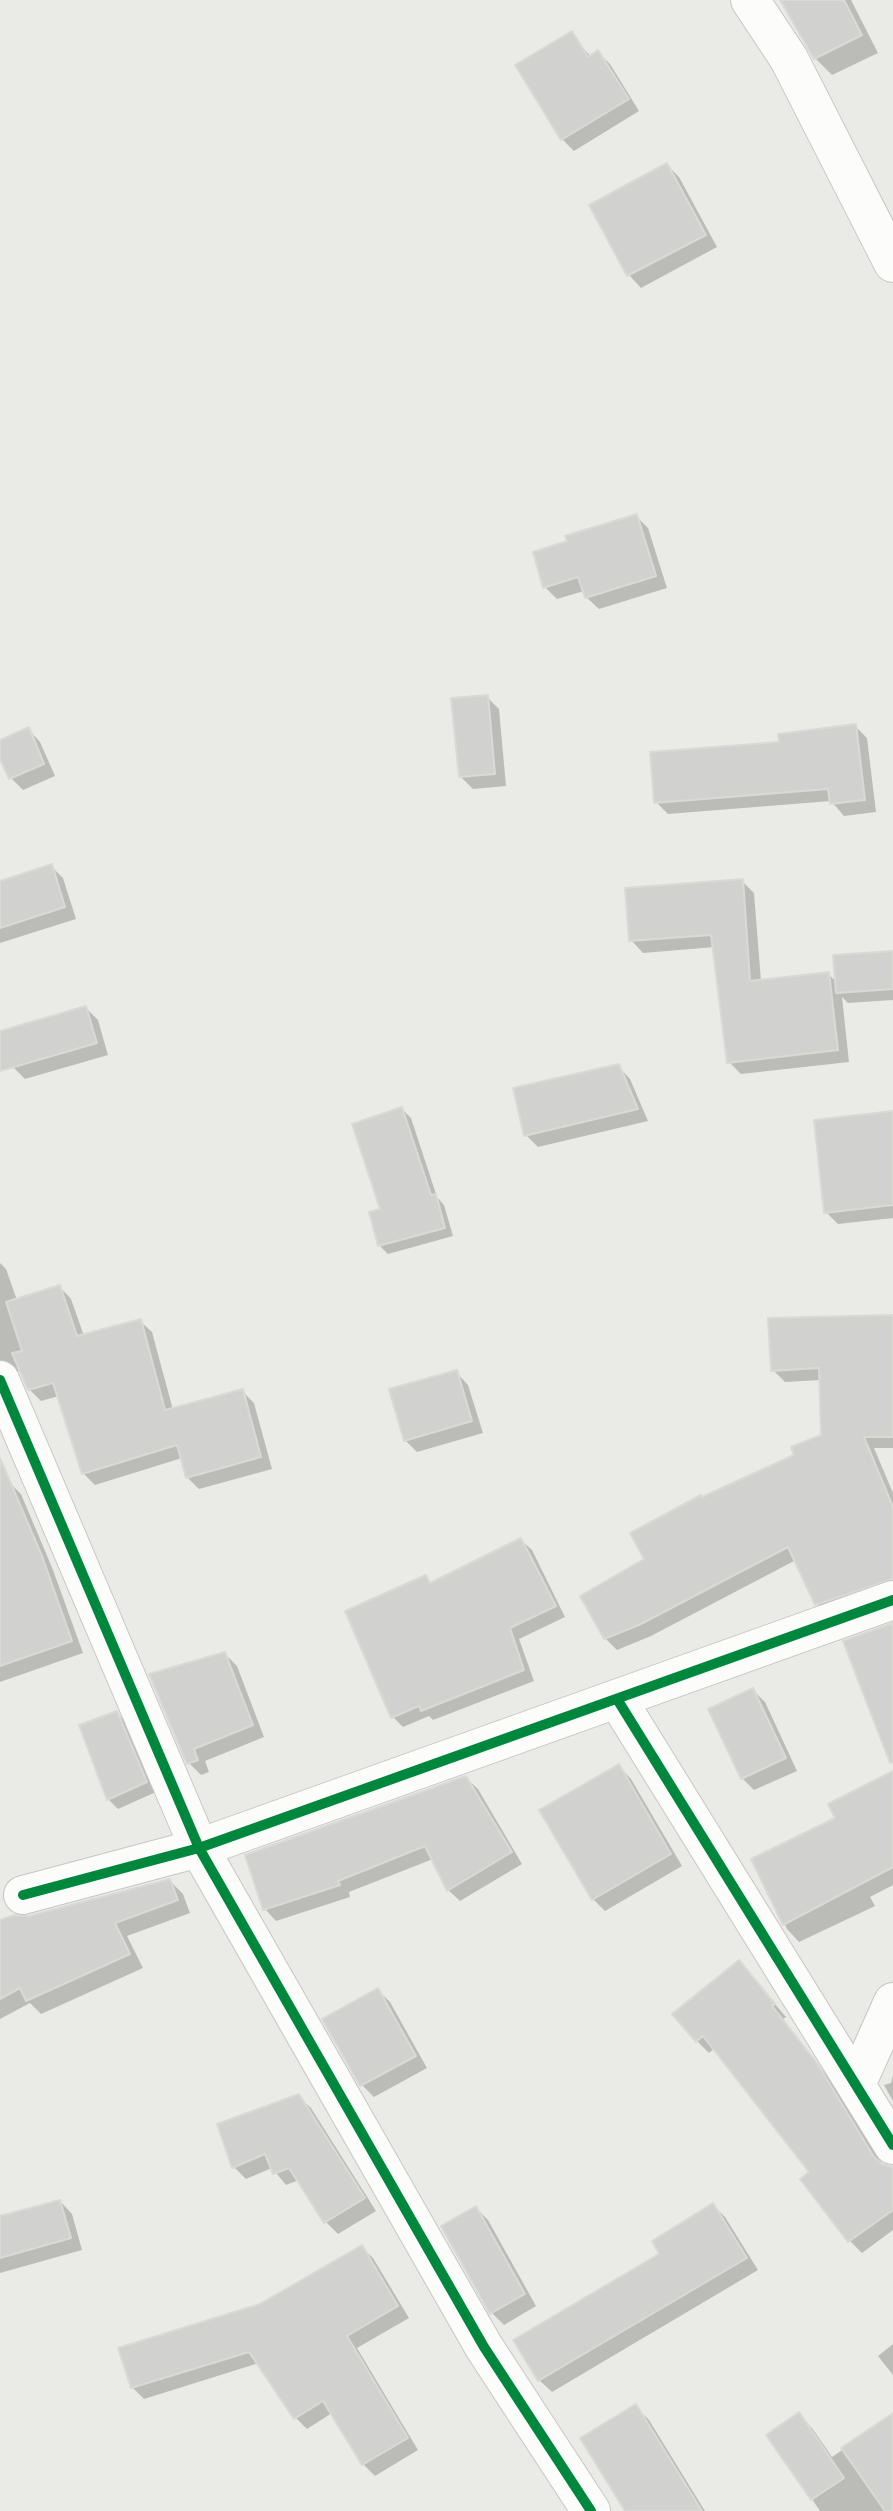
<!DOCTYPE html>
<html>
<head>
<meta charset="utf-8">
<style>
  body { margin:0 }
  canvas { display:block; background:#eaeae6 }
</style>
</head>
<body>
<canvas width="893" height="2511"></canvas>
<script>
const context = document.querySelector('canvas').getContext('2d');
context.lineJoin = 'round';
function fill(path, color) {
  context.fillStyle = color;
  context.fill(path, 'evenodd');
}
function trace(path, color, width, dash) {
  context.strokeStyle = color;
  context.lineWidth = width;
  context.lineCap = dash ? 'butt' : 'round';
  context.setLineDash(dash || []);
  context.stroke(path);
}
fill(new Path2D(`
  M 782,0 L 851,0 L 878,53 L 832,75 L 815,58 Z
  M 571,34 L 591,57 L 598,52 L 610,64 L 639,111 L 574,151 L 562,139 L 518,66 Z
  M 667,165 L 679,177 L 717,247 L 641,288 L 629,275 L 591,206 Z
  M 636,516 L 648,528 L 667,588 L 599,609 L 586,597 L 584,591 L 557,599 L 545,587 Z
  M 487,697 L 499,709 L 506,786 L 473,789 L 461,777 Z
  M 855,726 L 867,738 L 876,812 L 844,816 L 831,801 L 668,814 L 656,802 L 781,743 Z
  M 28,729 L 40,742 L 55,776 L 23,790 L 11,778 L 0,755 L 0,742 Z
  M 51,866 L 63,878 L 76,919 L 0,943 L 0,881 Z
  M 742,881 L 754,893 L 761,981 L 828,974 L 837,982 L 893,953 L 893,1000 L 848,1003 L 842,997 L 849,1062 L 741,1074 L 729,1062 L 715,947 L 643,953 L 631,940 Z
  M 86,1008 L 98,1020 L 108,1055 L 25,1079 L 13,1067 Z
  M 618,1066 L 630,1079 L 648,1121 L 538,1147 L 526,1135 Z
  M 402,1109 L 411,1118 L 437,1197 L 444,1205 L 453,1236 L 388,1254 L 379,1245 L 382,1210 Z
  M 893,1113 L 893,1218 L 838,1224 L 826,1212 Z
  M 0,1263 L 6,1269 L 17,1300 L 60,1287 L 71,1299 L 84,1336 L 140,1321 L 152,1332 L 173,1410 L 242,1391 L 254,1403 L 272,1469 L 199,1489 L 187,1477 L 182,1458 L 95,1485 L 84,1474 L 59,1396 L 41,1401 L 29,1389 L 20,1371 L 4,1371 L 0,1374 Z
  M 893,1317 L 893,1448 L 874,1448 L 893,1493 L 893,1593 L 828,1616 L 817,1604 L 796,1560 L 651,1636 L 617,1650 L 605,1638 L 646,1560 L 823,1436 L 821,1380 L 785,1382 L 773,1370 Z
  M 456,1372 L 468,1385 L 483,1433 L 417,1452 L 405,1440 Z
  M 9,1482 L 21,1494 L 53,1570 L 83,1653 L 0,1682 L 0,1486 Z
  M 521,1540 L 532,1550 L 565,1617 L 519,1639 L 534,1681 L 433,1720 L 429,1716 L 403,1727 L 393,1717 L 426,1577 L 432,1584 Z
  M 225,1654 L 237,1666 L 264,1737 L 205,1761 L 209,1772 L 201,1775 L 189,1763 Z
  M 753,1690 L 765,1702 L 797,1771 L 754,1790 L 742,1778 Z
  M 117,1713 L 127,1723 L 156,1792 L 118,1809 L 108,1799 Z
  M 619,1766 L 631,1779 L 682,1866 L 605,1911 L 593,1899 Z
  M 893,1773 L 893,1885 L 870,1897 L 875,1906 L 799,1942 L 787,1929 L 753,1860 L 838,1819 Z
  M 466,1778 L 478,1789 L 522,1864 L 460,1901 L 448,1890 L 433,1859 L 349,1892 L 350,1897 L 276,1921 L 265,1909 Z
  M 169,1880 L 183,1894 L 190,1913 L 127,1936 L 143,1968 L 41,2014 L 30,2003 L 0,2019 L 0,1922 L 29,1918 Z
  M 739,1962 L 786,2017 L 783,2019 L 828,2077 L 881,2162 L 879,2163 L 893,2186 L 893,2230 L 862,2253 L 850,2241 L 802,2179 L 812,2172 L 715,2048 L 709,2053 L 697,2041 Z
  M 378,1990 L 390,2002 L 427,2068 L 374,2097 L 362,2085 Z
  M 893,2075 L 893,2101 L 884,2085 L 891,2083 Z
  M 298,2096 L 311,2108 L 376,2211 L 338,2234 L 326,2222 L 299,2180 L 286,2185 L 272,2168 L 246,2179 L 234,2167 Z
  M 60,2201 L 72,2214 L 82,2250 L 0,2273 L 0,2218 Z
  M 713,2205 L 725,2217 L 758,2270 L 552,2392 L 539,2380 L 516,2341 L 662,2254 Z
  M 476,2208 L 488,2220 L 536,2306 L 504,2325 L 492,2313 Z
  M 361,2247 L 373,2258 L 409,2318 L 357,2348 L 418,2450 L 375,2476 L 363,2464 L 332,2413 L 307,2429 L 296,2418 L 259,2363 L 144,2399 L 132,2387 L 261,2306 Z
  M 893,2344 L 893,2375 L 878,2356 Z
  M 635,2406 L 649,2420 L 705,2511 L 627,2511 Z
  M 799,2415 L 812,2428 L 832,2457 L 893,2415 L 893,2511 L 820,2511 L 769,2435 Z`), '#0003');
const building = new Path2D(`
  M 780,0 L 844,0 L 862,35 L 814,59 Z
  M 572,31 L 588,57 L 598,50 L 629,99 L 561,140 L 515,65 Z
  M 667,163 L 706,235 L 627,276 L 589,205 Z
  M 637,514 L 656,576 L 585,598 L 578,577 L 543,588 L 533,552 L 567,541 L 565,536 Z
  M 488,695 L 495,774 L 459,777 L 451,698 Z
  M 856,724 L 865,800 L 830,804 L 828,789 L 654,803 L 650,752 L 779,742 L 778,734 Z
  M 29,727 L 44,764 L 9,779 L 0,759 L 0,740 Z
  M 52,864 L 65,907 L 0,928 L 0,881 Z
  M 743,879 L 750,981 L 829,972 L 838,1050 L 727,1063 L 711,935 L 629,941 L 625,888 Z
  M 893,951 L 893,989 L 836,993 L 833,955 Z
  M 86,1006 L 97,1043 L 0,1071 L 0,1031 Z
  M 619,1064 L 638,1109 L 524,1136 L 513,1088 Z
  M 402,1107 L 431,1195 L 436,1194 L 445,1228 L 378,1246 L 369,1212 L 380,1209 L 352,1124 Z
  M 893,1111 L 893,1205 L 824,1213 L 814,1120 Z
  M 60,1285 L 77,1336 L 141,1319 L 165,1410 L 243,1389 L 261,1457 L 186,1478 L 177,1445 L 82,1474 L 53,1383 L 28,1390 L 12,1353 L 22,1351 L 6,1302 Z
  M 893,1315 L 893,1437 L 864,1437 L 893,1507 L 893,1579 L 815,1605 L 788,1547 L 639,1625 L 604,1639 L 580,1596 L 644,1559 L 630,1533 L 701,1495 L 702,1497 L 794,1455 L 791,1447 L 821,1435 L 819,1368 L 771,1371 L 768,1318 Z
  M 457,1370 L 472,1421 L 404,1441 L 389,1389 Z
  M 0,1458 L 42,1556 L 72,1641 L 0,1666 Z
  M 521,1538 L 556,1606 L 510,1628 L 524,1670 L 421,1711 L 419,1706 L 391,1718 L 345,1611 L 426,1575 L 430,1583 Z
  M 893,1623 L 893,1762 L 890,1763 L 843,1641 Z
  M 225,1652 L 253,1725 L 194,1749 L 198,1760 L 187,1764 L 149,1674 Z
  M 753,1688 L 786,1758 L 741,1779 L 708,1709 Z
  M 117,1711 L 147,1782 L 107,1800 L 79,1725 Z
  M 619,1764 L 671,1854 L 592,1900 L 539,1810 Z
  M 893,1771 L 893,1867 L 783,1925 L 751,1859 L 835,1818 L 828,1804 Z
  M 466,1776 L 512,1852 L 447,1891 L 425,1846 L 338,1881 L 340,1885 L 263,1910 L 245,1855 Z
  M 170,1879 L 178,1900 L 115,1923 L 130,1954 L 26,2001 L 20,1988 L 0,1999 L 0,1920 L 15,1915 L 29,1916 Z
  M 739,1960 L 775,2004 L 772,2006 L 817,2063 L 874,2157 L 882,2164 L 893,2167 L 893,2210 L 848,2242 L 800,2179 L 809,2172 L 703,2036 L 696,2042 L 672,2014 Z
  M 378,1988 L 416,2056 L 360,2086 L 322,2019 Z
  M 299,2094 L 365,2198 L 324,2223 L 289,2168 L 273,2174 L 265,2154 L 232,2168 L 217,2124 Z
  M 60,2200 L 71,2238 L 0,2258 L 0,2216 Z
  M 713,2203 L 747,2258 L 538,2381 L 513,2340 L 659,2254 L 652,2241 Z
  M 476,2206 L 525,2294 L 490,2314 L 441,2226 Z
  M 362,2245 L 398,2306 L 347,2336 L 408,2438 L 362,2465 L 323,2401 L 294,2419 L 249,2352 L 131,2388 L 118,2348 L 260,2304 Z
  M 636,2404 L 702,2511 L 625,2511 L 580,2438 Z
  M 799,2412 L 844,2478 L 811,2500 L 766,2435 Z
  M 893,2413 L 893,2511 L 885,2511 L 841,2448 Z`);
fill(building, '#d1d1cf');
trace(building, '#dadad5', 2);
const minor = new Path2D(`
  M 750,0 L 789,59 L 893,263
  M 0,1380 L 199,1848 L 484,2347 L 591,2511
  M 617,1699 L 893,2145
  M 23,1895 L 199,1848 L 893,1600
  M 856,2085 L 893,2002`);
trace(minor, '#c6c6c6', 40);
trace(minor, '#fcfcfb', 38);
trace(new Path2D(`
  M 0,1380 L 199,1848 L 484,2347 L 591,2511
  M 617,1699 L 893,2145
  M 23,1895 L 199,1848 L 893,1600`), '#00873e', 10);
</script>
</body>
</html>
